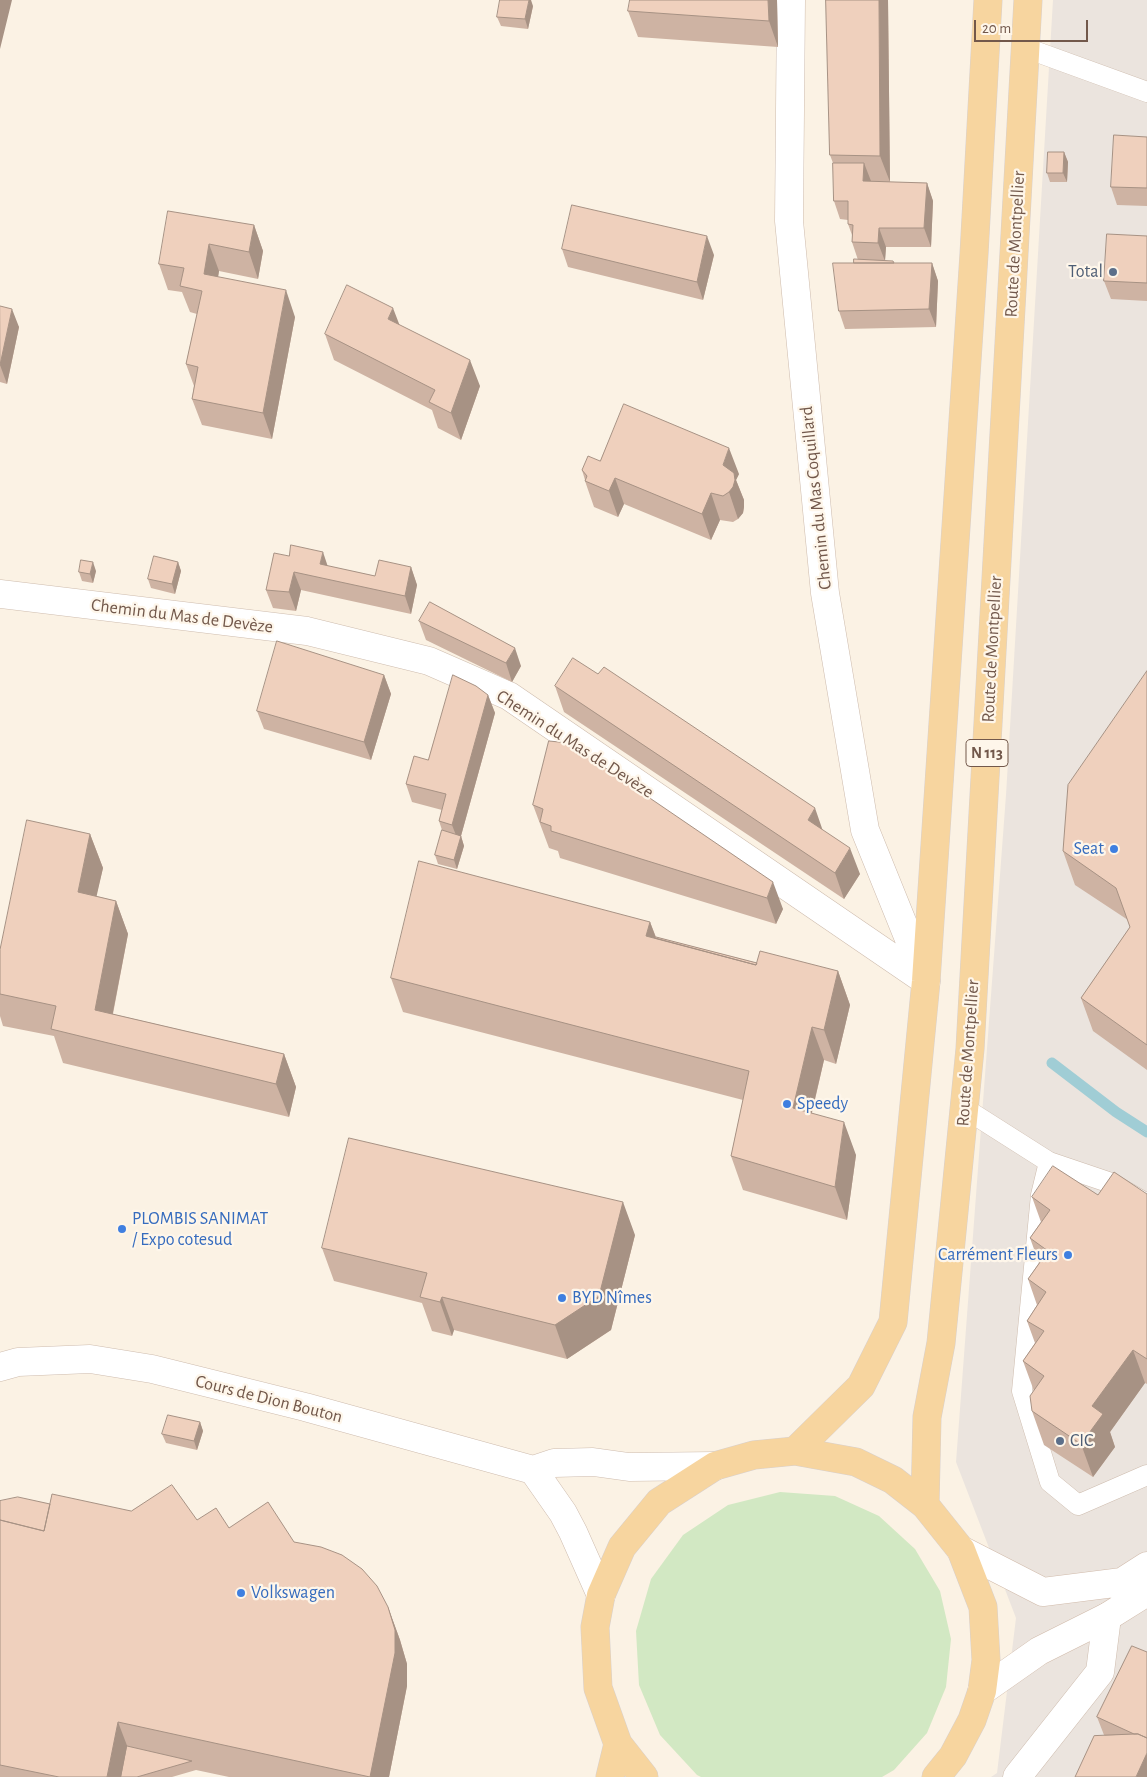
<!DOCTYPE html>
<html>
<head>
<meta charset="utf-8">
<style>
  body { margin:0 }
  #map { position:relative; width:1147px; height:1777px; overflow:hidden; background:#fbf2e4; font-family:"Alegreya Sans",sans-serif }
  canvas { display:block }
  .scale { position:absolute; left:974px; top:20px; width:114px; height:22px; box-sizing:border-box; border:2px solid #72584b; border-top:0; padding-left:6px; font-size:15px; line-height:18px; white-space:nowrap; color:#72584b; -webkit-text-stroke:4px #fef6ea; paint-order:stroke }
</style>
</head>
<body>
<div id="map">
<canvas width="1147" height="1777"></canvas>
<div class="scale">20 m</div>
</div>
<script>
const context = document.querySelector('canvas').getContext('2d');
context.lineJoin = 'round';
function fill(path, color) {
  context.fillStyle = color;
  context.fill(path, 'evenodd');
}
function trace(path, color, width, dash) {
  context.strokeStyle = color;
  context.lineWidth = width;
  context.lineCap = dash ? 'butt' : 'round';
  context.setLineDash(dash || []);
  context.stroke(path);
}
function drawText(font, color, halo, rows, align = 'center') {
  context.font = font + ' "Alegreya Sans",sans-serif';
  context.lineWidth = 4.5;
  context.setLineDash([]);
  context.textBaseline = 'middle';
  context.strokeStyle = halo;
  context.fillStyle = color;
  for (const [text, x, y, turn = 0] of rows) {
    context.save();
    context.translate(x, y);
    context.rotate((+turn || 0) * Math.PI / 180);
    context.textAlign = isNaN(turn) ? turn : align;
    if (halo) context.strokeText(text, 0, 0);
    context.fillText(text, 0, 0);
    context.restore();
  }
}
fill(new Path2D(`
  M 1053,0 L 1147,0 L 1147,1777 L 991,1777 L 997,1773 L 1016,1618 L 956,1462 L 1006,795 Z`), '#ebe4de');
fill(new Path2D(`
  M 780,1492 L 835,1496 L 879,1516 L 915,1549 L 940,1591 L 951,1639 L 946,1687 L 927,1733 L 894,1770 L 882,1777 L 701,1777 L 697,1775 L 660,1735 L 639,1685 L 636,1631 L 651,1579 L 683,1535 L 728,1505 Z`), '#d2e8c3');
trace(new Path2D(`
  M 1052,1063 L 1116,1112 L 1147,1132`), '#a0cdd5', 11);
const lane = new Path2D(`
  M 1026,48 L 1147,92
  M 964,1108 L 1049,1162 L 1111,1183 L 1147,1204
  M 1049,1162 L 1041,1195 L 1022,1391 L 1050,1482 L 1078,1505 L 1147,1475`);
const street = new Path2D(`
  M 791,0 L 789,221 L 825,593 L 865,830 L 926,981
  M 0,594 L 307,631 L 429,661 L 509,696 L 926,981
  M 0,1367 L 18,1362 L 90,1359 L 152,1369 L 305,1407 L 533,1470 L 554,1463 L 593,1462 L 629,1467 L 715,1466
  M 533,1470 L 563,1513 L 573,1532 L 601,1595
  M 1017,1777 L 1100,1672 L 1107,1617`);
const secondary = new Path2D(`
  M 961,1550 L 1043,1592 L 1122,1582 L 1147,1566
  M 982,1691 L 1039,1651 L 1107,1617 L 1142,1595 L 1147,1590`);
const primary = new Path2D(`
  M 795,1451 L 861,1386 L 893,1322 L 926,981 L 974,254 L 988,0
  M 925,1505 L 927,1417 L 941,1343 L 970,1049 L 1028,0
  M 610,1777 L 618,1744
  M 644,1777 L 618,1744 L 598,1688 L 595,1627 L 601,1595 L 622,1547 L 659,1502 L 715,1466 L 754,1455 L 795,1451 L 856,1462 L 893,1480 L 925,1505 L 961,1550 L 983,1607 L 986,1660 L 982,1691 L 972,1720 L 953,1756 L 936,1777`);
trace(lane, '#cebcae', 21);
trace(street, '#cebcae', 29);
trace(secondary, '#d1bbab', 29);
trace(primary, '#d8d0cd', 29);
trace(lane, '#fff', 20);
trace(street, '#fff', 28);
trace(secondary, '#fff', 28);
trace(primary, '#f7d59f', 28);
fill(new Path2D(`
  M 777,0 L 778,47 L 638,37 L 628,11 Z
  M 826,0 L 888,0 L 890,182 L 927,183 L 933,201 L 931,247 L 886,247 L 885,260 L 894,263 L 932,263 L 938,281 L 936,327 L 845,329 L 839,311 L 854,263 L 858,260 L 852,242 L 852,235 L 848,224 L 848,220 L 840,219 L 834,201 L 833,163 L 830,155 Z
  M 533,6 L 528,29 L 501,26 L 497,17 Z
  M 1147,137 L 1147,206 L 1117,205 L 1111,187 Z
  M 1064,152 L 1068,162 L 1067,182 L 1050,182 L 1047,173 Z
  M 254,225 L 263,251 L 258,279 L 219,271 L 218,277 L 295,317 L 272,439 L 202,425 L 192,399 L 194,386 L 186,364 L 197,314 L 190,312 L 182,292 L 168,290 L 159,264 Z
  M 1147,236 L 1147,301 L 1111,299 L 1104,281 Z
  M 562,249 L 714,255 L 703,300 L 568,267 Z
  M 0,306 L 19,327 L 7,384 L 0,382 Z
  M 399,325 L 480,386 L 461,440 L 438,428 L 432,410 L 334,360 L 325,334 Z
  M 600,461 L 739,474 L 736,480 L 744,500 L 744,507 L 743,513 L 738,519 L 733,522 L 720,520 L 711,540 L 624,504 L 618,517 L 594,507 L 585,481 L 585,480 L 582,470 Z
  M 289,556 L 328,566 L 375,576 L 411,567 L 417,585 L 411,614 L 301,590 L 296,611 L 273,608 L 266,590 Z
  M 178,562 L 181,571 L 175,594 L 151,588 L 148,579 Z
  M 96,571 L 93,583 L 82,581 L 79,572 Z
  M 419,621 L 521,666 L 512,682 L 426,640 Z
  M 1147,671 L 1147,1070 L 1093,1031 L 1081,998 L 1130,927 L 1128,920 L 1075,885 L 1063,851 Z
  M 384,675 L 391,694 L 371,760 L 264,729 L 257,711 Z
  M 555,686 L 860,874 L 844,899 L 564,712 Z
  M 488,695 L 495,713 L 461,836 L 464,846 L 457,869 L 438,864 L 435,855 L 442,830 L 439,821 L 442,810 L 412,802 L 406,784 Z
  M 549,741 L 783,909 L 776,924 L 560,858 L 558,851 L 549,848 L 533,805 Z
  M 90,834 L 103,868 L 96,896 L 116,901 L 128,934 L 113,1014 L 284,1054 L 296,1087 L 289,1117 L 63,1063 L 54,1036 L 3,1026 L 0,1016 L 0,994 Z
  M 650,922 L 656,937 L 757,963 L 838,971 L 850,1005 L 836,1064 L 824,1060 L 812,1113 L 856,1155 L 847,1220 L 743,1190 L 731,1156 L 743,1100 L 403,1012 L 391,978 Z
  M 1147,1194 L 1147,1384 L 1145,1383 L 1110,1432 L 1115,1447 L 1093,1477 L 1044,1445 L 1032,1411 L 1034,1391 L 1023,1361 L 1035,1343 L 1027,1321 L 1037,1305 L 1028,1279 L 1039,1263 L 1030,1238 L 1041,1222 L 1032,1197 Z
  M 635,1235 L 611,1330 L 567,1359 L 454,1330 L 452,1336 L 432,1331 L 422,1303 L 334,1281 L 322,1248 Z
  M 200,1422 L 203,1431 L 197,1450 L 166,1443 L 162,1434 Z
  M 0,1501 L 50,1504 L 131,1511 L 197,1520 L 229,1528 L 294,1542 L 388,1607 L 400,1640 L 407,1664 L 407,1686 L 389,1777 L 229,1777 L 196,1770 L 172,1777 L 0,1777 Z
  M 1132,1646 L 1147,1777 L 1104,1735 L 1097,1717 Z`), '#ceb3a3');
fill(new Path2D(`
  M 0,0 L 12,0 L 0,49 Z
  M 529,0 L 531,0 L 533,6 L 528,29 L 525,19 Z
  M 768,0 L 777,0 L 778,47 L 769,21 Z
  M 879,0 L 888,0 L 890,182 L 880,156 Z
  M 1064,152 L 1068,162 L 1067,182 L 1063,173 Z
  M 864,163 L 871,181 L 863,181 Z
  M 927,183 L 933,201 L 931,247 L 924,228 Z
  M 254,225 L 263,251 L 258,279 L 249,252 Z
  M 879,228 L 886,247 L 885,261 L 878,243 Z
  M 707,236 L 714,255 L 703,300 L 697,282 Z
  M 209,244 L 219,271 L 214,301 L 204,274 Z
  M 932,263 L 938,281 L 936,327 L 929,309 Z
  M 286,290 L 295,317 L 272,439 L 263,413 Z
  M 393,308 L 403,334 L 388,319 Z
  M 12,309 L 19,327 L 7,384 L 0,365 Z
  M 470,360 L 480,386 L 461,440 L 451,413 Z
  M 729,448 L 739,474 L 736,480 L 744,500 L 744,507 L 743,513 L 738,519 L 729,492 L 723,465 Z
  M 615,478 L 624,504 L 618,517 L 609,491 Z
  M 711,493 L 720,520 L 711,540 L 702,514 Z
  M 323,552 L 329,570 L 320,564 Z
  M 93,562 L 96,571 L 93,583 L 90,574 Z
  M 178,562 L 181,571 L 175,594 L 172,584 Z
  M 411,567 L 417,585 L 411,614 L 405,596 Z
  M 294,572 L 301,590 L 296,611 L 289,592 Z
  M 515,648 L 521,666 L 512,682 L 506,663 Z
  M 384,675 L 391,694 L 371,760 L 364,742 Z
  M 488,695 L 495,713 L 459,843 L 452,825 Z
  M 815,808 L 824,834 L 808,820 Z
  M 90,834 L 103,868 L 90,925 L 78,892 Z
  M 461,836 L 464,846 L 457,869 L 454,860 Z
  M 850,848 L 860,874 L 844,899 L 835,873 Z
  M 773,882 L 783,909 L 776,924 L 767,898 Z
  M 116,901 L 128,934 L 107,1043 L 95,1010 Z
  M 650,922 L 662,954 L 646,936 Z
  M 838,971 L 850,1005 L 836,1064 L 824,1030 Z
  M 812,1027 L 824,1060 L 805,1141 L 793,1108 Z
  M 284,1054 L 296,1087 L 289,1117 L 276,1084 Z
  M 844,1122 L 856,1155 L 847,1220 L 835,1187 Z
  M 623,1202 L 635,1235 L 611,1330 L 567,1359 L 555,1325 Z
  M 442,1297 L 454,1330 L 452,1336 L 440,1302 Z
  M 1133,1350 L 1145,1383 L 1110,1432 L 1115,1447 L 1093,1477 L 1081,1444 L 1092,1406 Z
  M 200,1422 L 203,1431 L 197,1450 L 194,1441 Z
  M 388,1607 L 400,1640 L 407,1664 L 407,1686 L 389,1777 L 370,1777 Z
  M 118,1722 L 131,1756 L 126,1777 L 107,1777 Z
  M 1147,1753 L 1147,1777 L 1136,1777 Z`), '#a79284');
const building = new Path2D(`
  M 500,0 L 529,0 L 525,19 L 497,17 Z
  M 630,0 L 768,0 L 769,21 L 628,11 Z
  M 826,0 L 879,0 L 880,156 L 830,155 Z
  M 1114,135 L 1147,137 L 1147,188 L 1111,187 Z
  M 1048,152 L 1064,152 L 1063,173 L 1047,173 Z
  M 833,163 L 864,163 L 863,181 L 927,183 L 924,228 L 879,228 L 878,243 L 852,242 L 853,225 L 848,224 L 848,201 L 834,201 Z
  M 572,205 L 707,236 L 697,282 L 562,249 Z
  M 168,211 L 254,225 L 249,252 L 209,244 L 204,274 L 286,290 L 263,413 L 192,399 L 198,367 L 186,364 L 202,291 L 180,286 L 184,268 L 159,264 Z
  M 1107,234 L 1147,236 L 1147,283 L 1104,281 Z
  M 854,259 L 893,261 L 894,263 L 854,263 Z
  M 833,263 L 932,263 L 929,309 L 839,311 Z
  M 347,285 L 393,308 L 388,319 L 470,360 L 451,413 L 429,402 L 435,390 L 325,334 Z
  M 0,306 L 12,309 L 0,365 Z
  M 624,404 L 729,448 L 723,465 L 734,473 L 735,480 L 733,487 L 729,492 L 723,496 L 711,493 L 702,514 L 615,478 L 609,491 L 585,481 L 587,476 L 582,470 L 588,456 L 600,461 Z
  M 291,545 L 323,552 L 320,564 L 375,576 L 379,560 L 411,567 L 405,596 L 294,572 L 289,592 L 266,590 L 274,553 L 289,556 Z
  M 154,556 L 178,562 L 172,584 L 148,579 Z
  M 81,560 L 93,562 L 90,574 L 79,572 Z
  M 430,602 L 515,648 L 506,663 L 419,621 Z
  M 277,641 L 384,675 L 364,742 L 257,711 Z
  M 573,658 L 598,674 L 604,667 L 815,808 L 808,820 L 850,848 L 835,873 L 555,686 Z
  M 1147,671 L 1147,1045 L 1081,998 L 1130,927 L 1116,888 L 1063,851 L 1068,785 Z
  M 453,675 L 476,686 L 488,695 L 452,825 L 439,821 L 446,794 L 406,784 L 414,756 L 428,760 Z
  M 549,741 L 569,743 L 773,882 L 767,898 L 551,831 L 551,826 L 540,822 L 543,809 L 533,805 Z
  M 27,820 L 90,834 L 78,892 L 116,901 L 95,1010 L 284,1054 L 276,1084 L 51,1029 L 56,1006 L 0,994 L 0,950 Z
  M 442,830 L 461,836 L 454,860 L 435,855 Z
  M 419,861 L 650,922 L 646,936 L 756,965 L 760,951 L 838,971 L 824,1030 L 812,1027 L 793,1108 L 844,1122 L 835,1187 L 731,1156 L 749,1071 L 391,978 Z
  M 656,937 L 757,963 L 756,965 L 655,938 Z
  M 349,1138 L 623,1202 L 599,1296 L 555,1325 L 442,1297 L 440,1302 L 420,1297 L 427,1273 L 322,1248 Z
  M 1053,1166 L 1098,1195 L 1114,1172 L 1147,1194 L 1147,1359 L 1133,1350 L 1092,1406 L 1103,1414 L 1081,1444 L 1032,1411 L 1030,1396 L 1044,1376 L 1023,1361 L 1044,1331 L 1027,1321 L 1046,1292 L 1028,1279 L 1048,1251 L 1030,1238 L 1050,1210 L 1032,1197 Z
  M 168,1415 L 200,1422 L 194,1441 L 162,1434 Z
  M 172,1485 L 197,1520 L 216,1508 L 229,1528 L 268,1502 L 294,1542 L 321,1547 L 342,1555 L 362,1569 L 377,1586 L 388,1607 L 395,1630 L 395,1653 L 370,1777 L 118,1722 L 107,1777 L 59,1777 L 0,1765 L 0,1520 L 44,1531 L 52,1494 L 131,1511 Z
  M 18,1497 L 50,1504 L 44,1531 L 0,1520 L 0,1501 Z
  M 1132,1646 L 1147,1652 L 1147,1738 L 1138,1734 L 1134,1734 L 1097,1717 Z
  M 1138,1734 L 1147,1738 L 1147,1753 L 1136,1777 L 1075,1777 L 1094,1736 Z
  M 127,1746 L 192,1761 L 137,1777 L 121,1777 Z`);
fill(building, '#efd0bd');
trace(building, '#a79284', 1);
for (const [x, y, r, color] of [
  [1113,272,5,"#5c6f8a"],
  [1114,849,5,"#3f7fe0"],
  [787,1104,5,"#3f7fe0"],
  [122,1229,5,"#3f7fe0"],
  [1068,1255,5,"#3f7fe0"],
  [562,1298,5,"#3f7fe0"],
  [1060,1441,5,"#5c6f8a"],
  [241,1593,5,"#3f7fe0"]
]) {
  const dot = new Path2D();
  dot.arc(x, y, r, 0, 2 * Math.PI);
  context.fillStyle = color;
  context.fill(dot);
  trace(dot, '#fef6ea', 2);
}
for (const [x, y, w] of [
  [987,753,42]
]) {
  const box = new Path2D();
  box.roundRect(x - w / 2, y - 13.5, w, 27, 4);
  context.fillStyle = '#fef6ea';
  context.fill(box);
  trace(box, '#72584b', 1);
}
drawText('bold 16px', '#72584b', null, [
  ["N 113",987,753]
]);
drawText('18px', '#72584b', '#fef6ea', [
  ["Route de Montpellier",1015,244,-87],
  ["Chemin du Mas Coquillard",816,498,-96],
  ["Chemin du Mas de Devèze",182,616,7],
  ["Route de Montpellier",992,649,-87],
  ["Chemin du Mas de Devèze",575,744,33],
  ["Route de Montpellier",968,1053,-86],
  ["Cours de Dion Bouton",269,1399,14]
]);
drawText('18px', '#4e5e75', '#fef6ea', [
  ["Total",1103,272],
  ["CIC",1070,1441,"left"]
], 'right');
drawText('18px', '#366cbe', '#fef6ea', [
  ["Seat",1104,849,"right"],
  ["Speedy",797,1104],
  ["PLOMBIS SANIMAT",132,1219],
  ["/ Expo cotesud",132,1240],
  ["Carrément Fleurs",1058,1255,"right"],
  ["BYD Nîmes",572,1298],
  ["Volkswagen",251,1593]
], 'left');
</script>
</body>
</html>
